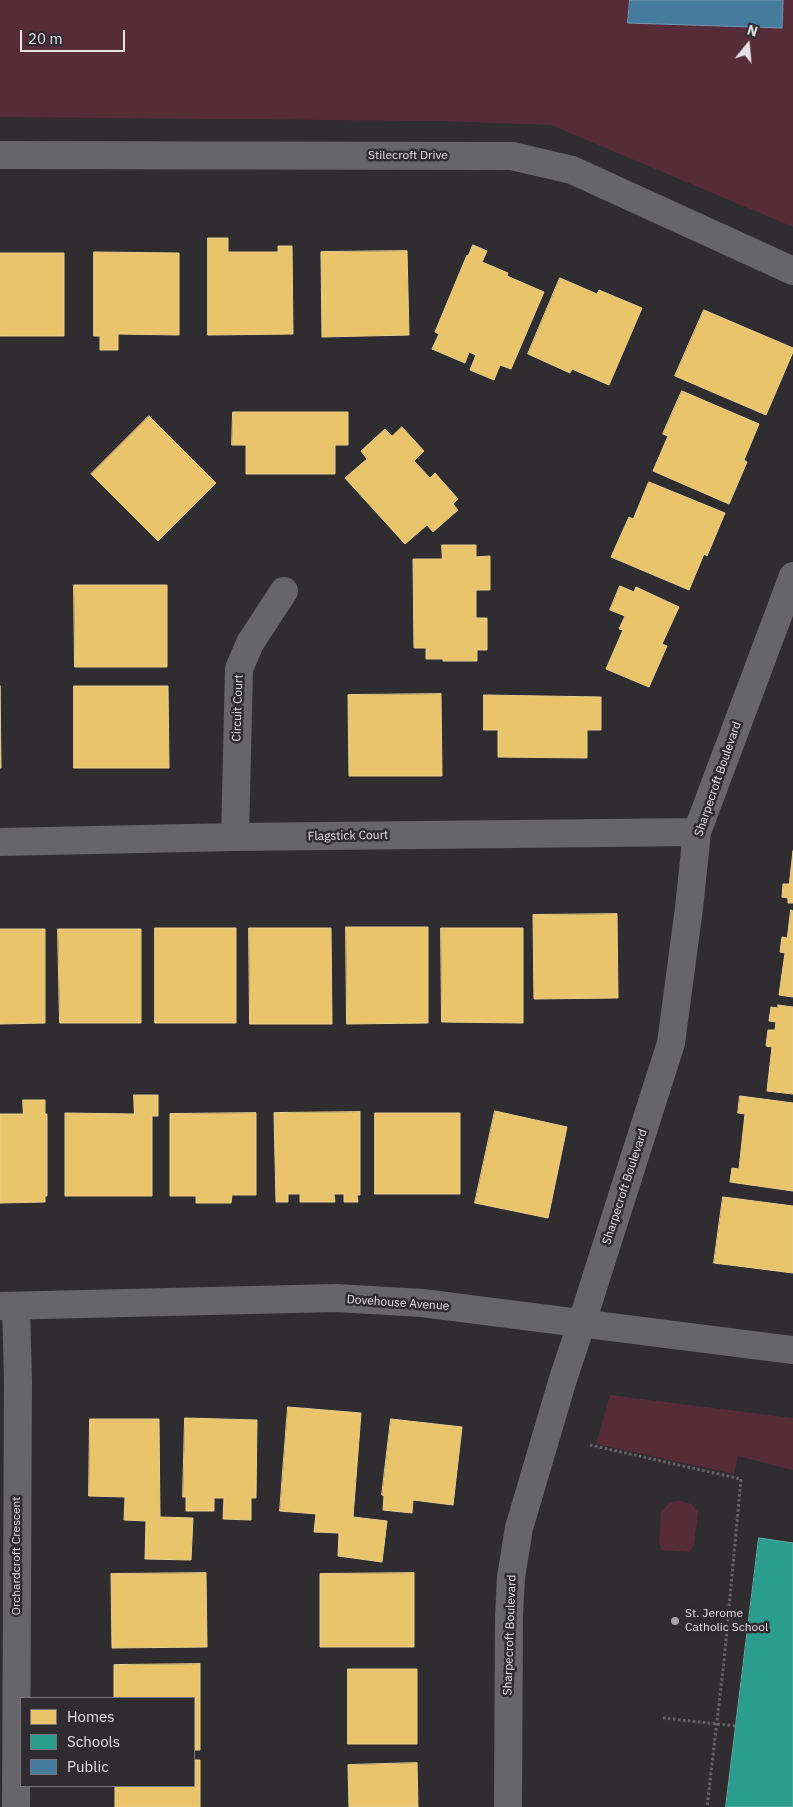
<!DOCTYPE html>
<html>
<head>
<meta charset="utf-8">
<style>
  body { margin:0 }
  #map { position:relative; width:793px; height:1807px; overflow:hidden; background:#2f2d30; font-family:"IBM Plex Sans",sans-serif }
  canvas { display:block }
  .legend { position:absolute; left:20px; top:1697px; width:175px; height:90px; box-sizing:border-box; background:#2f2c31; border:1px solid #787579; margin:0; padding:6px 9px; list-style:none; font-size:15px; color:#e5e3e6 }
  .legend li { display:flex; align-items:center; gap:10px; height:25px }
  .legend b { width:25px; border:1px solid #787579 }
  .north { position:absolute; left:723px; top:20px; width:50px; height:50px; -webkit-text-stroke:4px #2f2c31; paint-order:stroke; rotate:17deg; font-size:14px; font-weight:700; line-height:20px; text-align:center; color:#e5e3e6 }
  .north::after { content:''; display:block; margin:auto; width:18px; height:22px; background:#e5e3e6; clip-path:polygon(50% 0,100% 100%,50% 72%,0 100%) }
  .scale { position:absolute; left:20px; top:30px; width:105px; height:22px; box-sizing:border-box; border:2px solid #e5e3e6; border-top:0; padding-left:6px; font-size:15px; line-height:18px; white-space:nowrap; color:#e5e3e6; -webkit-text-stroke:4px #2f2c31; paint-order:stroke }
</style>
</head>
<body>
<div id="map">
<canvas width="793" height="1807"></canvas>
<ul class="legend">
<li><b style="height:14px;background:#e9c46a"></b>Homes</li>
<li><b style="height:14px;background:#2a9d8f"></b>Schools</li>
<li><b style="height:14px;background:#457b9d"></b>Public</li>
</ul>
<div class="north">N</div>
<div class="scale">20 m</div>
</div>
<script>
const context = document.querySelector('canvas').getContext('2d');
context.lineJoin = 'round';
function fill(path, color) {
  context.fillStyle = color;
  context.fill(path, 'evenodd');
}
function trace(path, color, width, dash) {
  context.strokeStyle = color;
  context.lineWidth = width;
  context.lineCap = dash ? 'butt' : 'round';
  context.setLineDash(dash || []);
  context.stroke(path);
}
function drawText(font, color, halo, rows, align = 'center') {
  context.font = font + ' "IBM Plex Sans",sans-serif';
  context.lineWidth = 5;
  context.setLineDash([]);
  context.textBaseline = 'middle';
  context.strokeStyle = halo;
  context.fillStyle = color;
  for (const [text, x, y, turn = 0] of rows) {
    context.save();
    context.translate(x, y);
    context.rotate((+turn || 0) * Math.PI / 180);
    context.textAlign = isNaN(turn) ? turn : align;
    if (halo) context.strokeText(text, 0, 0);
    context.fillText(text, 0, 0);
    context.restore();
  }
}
fill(new Path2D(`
  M 0,0 L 793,0 L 793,227 L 551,125 L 437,121 L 0,117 Z
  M 610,1395 L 793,1418 L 793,1470 L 738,1456 L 734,1474 L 596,1444 Z
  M 679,1501 L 691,1504 L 698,1512 L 694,1545 L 690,1552 L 662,1550 L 659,1543 L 661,1512 L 670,1502 Z`), '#562c39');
const homes = new Path2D(`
  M 208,238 L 228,238 L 228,252 L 278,252 L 278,246 L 292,246 L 293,334 L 208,335 Z
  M 473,245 L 487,251 L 482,262 L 508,273 L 507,276 L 544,292 L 511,369 L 500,365 L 494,380 L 470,370 L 476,355 L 469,352 L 465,363 L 432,349 L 439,334 L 435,332 L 467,255 L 468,256 Z
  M 407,251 L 409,335 L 322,337 L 321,252 Z
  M 94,252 L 179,253 L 179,335 L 118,334 L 118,350 L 100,350 L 100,336 L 94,336 Z
  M 0,253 L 64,253 L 64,336 L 0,336 Z
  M 560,278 L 597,294 L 599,290 L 642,308 L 609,385 L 572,369 L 570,373 L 528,354 Z
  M 704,310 L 793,348 L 793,352 L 766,415 L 675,376 Z
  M 682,391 L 759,424 L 744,460 L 747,462 L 729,504 L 653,471 L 668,436 L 663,434 Z
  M 233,412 L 348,412 L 348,445 L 335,445 L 335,474 L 246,474 L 246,445 L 232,445 Z
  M 149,416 L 216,483 L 158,541 L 91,474 Z
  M 402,427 L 424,451 L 414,461 L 430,478 L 435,473 L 458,499 L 453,504 L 458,510 L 433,532 L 427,525 L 405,544 L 345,478 L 367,459 L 361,451 L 385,429 L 392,436 Z
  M 649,482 L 725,513 L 707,556 L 704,554 L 689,590 L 611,557 L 629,517 L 633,519 Z
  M 442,545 L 476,545 L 476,557 L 490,556 L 490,590 L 476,590 L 476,618 L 487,618 L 487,650 L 477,650 L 477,661 L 443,661 L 443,659 L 426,659 L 426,648 L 414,648 L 413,559 L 442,559 Z
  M 74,585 L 167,585 L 167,667 L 75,667 Z
  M 620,586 L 634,592 L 636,587 L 679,607 L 662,644 L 667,646 L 649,687 L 606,669 L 623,630 L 619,629 L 625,616 L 610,610 Z
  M 0,686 L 1,768 L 0,768 Z
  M 74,686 L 168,686 L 169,768 L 74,768 Z
  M 441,694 L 442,776 L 349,776 L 348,695 Z
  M 484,695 L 601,697 L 601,730 L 587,730 L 587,758 L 498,757 L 498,730 L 484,730 Z
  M 793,851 L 793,903 L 788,903 L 788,898 L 782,897 L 783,884 L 789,884 Z
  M 791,910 L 793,911 L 793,997 L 779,995 L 785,953 L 780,952 L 782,937 L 787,938 Z
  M 617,914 L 618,998 L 534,999 L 533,915 Z
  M 346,927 L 428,927 L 428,1023 L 347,1024 Z
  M 155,928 L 236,928 L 236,1023 L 155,1023 Z
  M 249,928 L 331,928 L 332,1024 L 250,1024 Z
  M 441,928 L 523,928 L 523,1023 L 442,1022 Z
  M 0,929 L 45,929 L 45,1023 L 0,1024 Z
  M 58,929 L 141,929 L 141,1023 L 60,1023 Z
  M 778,1005 L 793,1007 L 793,1094 L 767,1091 L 772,1047 L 766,1046 L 768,1030 L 775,1030 L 776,1022 L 769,1021 L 771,1007 L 778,1008 Z
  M 134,1095 L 158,1095 L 158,1116 L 152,1116 L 152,1196 L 65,1196 L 65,1113 L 134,1114 Z
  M 740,1096 L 793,1103 L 793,1191 L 730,1182 L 732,1168 L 739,1169 L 745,1114 L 738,1113 Z
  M 23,1100 L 45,1100 L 45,1114 L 47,1114 L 47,1196 L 45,1196 L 45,1202 L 0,1203 L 0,1114 L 23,1114 Z
  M 495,1111 L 567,1127 L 548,1218 L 475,1203 Z
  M 360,1112 L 360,1195 L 357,1195 L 358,1202 L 344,1202 L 344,1194 L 334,1194 L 335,1202 L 300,1202 L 300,1194 L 288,1194 L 288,1202 L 276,1202 L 274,1113 Z
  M 256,1113 L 256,1195 L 232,1195 L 231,1203 L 196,1203 L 196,1196 L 170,1196 L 170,1114 Z
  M 375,1113 L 460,1113 L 460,1194 L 375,1194 Z
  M 723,1197 L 793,1206 L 793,1273 L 714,1263 Z
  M 288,1407 L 361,1413 L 353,1517 L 387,1521 L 382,1562 L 338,1556 L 339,1533 L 314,1532 L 316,1514 L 280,1511 Z
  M 185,1418 L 257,1420 L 256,1498 L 251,1498 L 251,1520 L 223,1519 L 224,1498 L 214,1498 L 214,1511 L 186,1511 L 186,1497 L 183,1497 Z
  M 90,1419 L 159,1419 L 160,1517 L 193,1518 L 191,1560 L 145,1559 L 146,1521 L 124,1520 L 125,1497 L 89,1496 Z
  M 391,1419 L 462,1427 L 453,1505 L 413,1500 L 412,1513 L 383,1510 L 384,1496 L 382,1495 Z
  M 206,1573 L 207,1647 L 112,1648 L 111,1574 Z
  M 414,1573 L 414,1647 L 320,1647 L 320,1574 Z
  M 200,1664 L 200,1750 L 194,1750 L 194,1698 L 114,1698 L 114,1665 Z
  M 348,1669 L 417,1669 L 417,1744 L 348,1744 Z
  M 194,1760 L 200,1760 L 200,1807 L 115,1807 L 115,1786 L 194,1786 Z
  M 417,1763 L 418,1807 L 349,1807 L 348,1765 Z`);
fill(homes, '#e9c46a');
trace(homes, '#e8cd8f', 1);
const schools = new Path2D(`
  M 759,1538 L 793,1543 L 793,1807 L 726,1807 Z`);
fill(schools, '#2a9d8f');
trace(schools, '#62b2a9', 1);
const public = new Path2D(`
  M 630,0 L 783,0 L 782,28 L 628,23 Z`);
fill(public, '#457b9d');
trace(public, '#759ab3', 1);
trace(new Path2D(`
  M 590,1445 L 741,1479 L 724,1661 L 707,1807
  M 663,1718 L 736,1726`), '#656466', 3, [2.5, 2.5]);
trace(new Path2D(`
  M 0,155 L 512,156 L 572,170 L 793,271
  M 235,837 L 239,669 L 250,643 L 284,591
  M 0,842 L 235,837 L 697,832
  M 0,1306 L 336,1298 L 422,1303 L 793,1350
  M 16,1807 L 18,1381 L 16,1306
  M 508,1807 L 509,1616 L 511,1577 L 519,1528 L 563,1379 L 582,1322 L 671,1043 L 689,908 L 697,832 L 793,576`), '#666567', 28);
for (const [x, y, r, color] of [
  [675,1621,5,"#a5a3a6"]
]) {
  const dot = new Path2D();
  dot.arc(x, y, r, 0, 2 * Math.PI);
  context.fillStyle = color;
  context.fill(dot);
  trace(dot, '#2f2c31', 2);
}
drawText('12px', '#e5e3e6', '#2f2c31', [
  ["Stilecroft Drive",408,156],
  ["Circuit Court",238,708,-88],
  ["Sharpecroft Boulevard",718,779,-71],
  ["Flagstick Court",348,836,-1],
  ["Sharpecroft Boulevard",625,1187,-72],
  ["Dovehouse Avenue",398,1303,4],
  ["Orchardcroft Crescent",17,1556,-90],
  ["Sharpecroft Boulevard",510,1635,-88]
]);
drawText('12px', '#e5e3e6', '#2f2c31', [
  ["St. Jerome",685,1614],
  ["Catholic School",685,1628]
], 'left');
</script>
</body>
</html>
